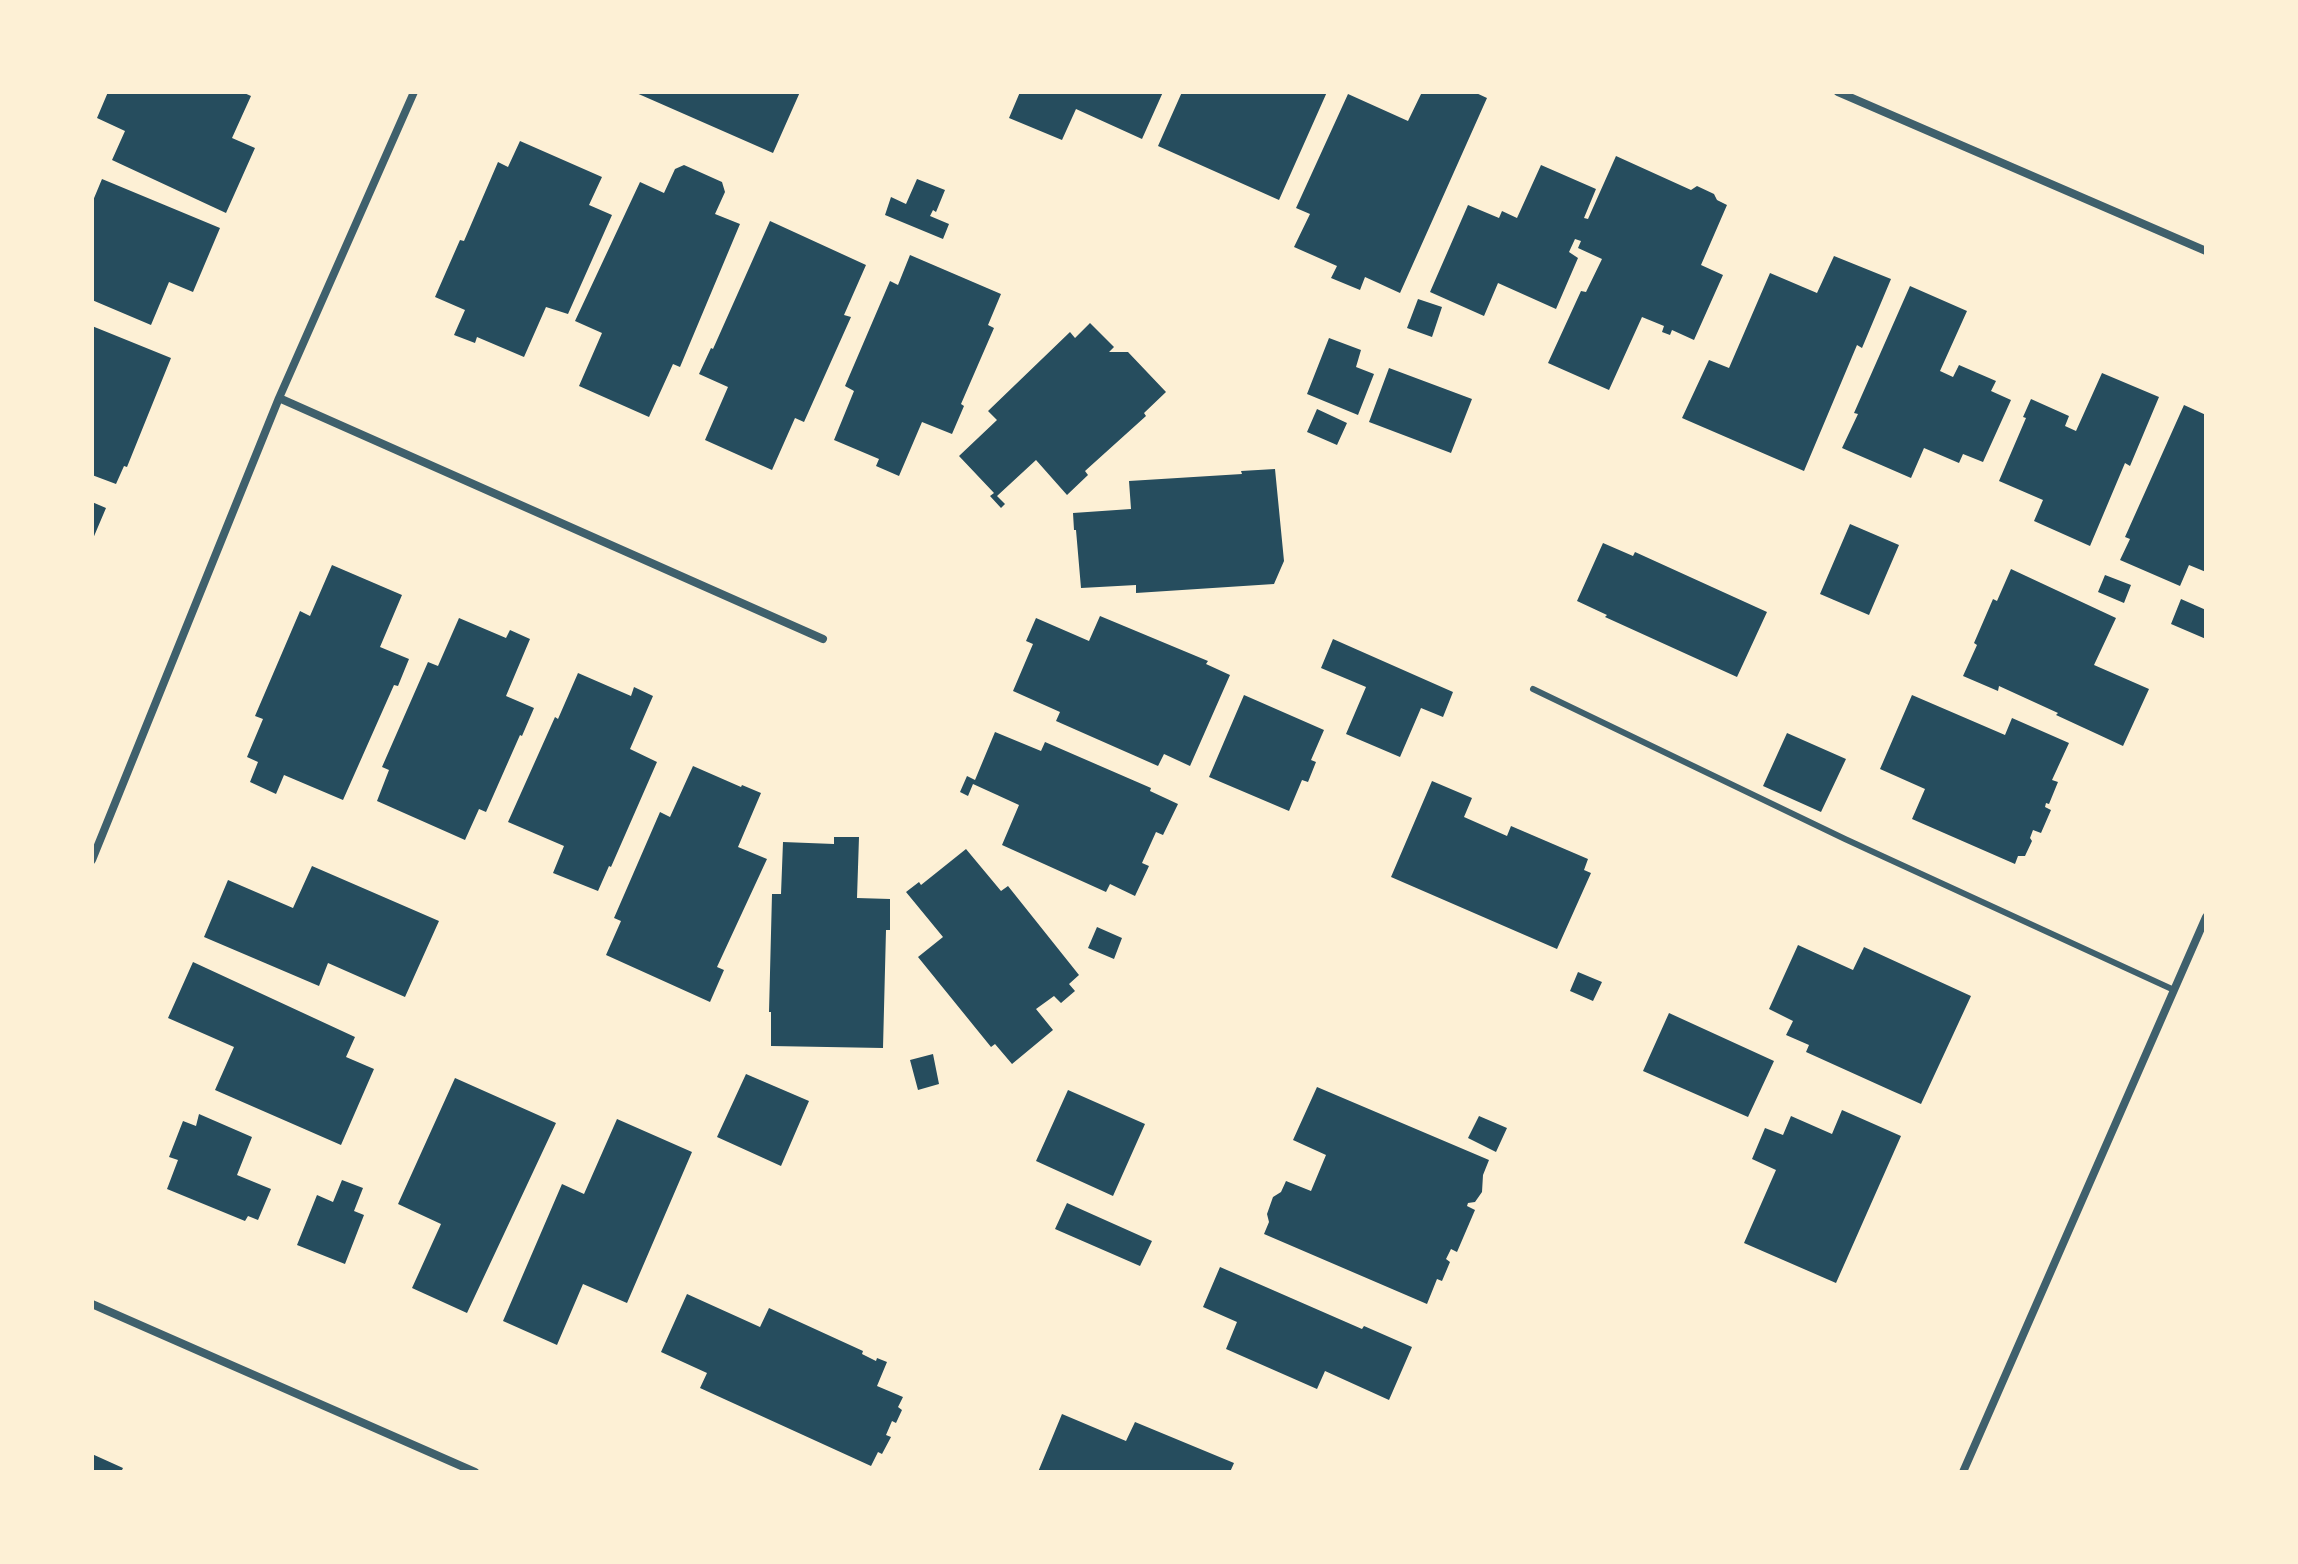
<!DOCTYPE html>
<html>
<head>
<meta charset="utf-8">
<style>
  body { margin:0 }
  #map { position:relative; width:2298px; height:1564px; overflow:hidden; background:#fdf0d5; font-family:"Varela Round",sans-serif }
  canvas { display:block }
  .frame { position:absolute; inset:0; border:94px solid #fdf0d5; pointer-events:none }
</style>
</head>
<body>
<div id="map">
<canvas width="2298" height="1564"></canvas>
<div class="frame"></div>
</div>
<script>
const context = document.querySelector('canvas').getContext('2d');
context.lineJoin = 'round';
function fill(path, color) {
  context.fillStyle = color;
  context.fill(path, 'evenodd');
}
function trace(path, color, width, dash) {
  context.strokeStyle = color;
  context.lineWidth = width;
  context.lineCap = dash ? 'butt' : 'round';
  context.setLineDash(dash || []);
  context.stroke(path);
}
fill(new Path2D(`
  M 108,92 L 242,92 L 251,96 L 232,138 L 255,148 L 226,213 L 112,160 L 125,131 L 97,118 Z
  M 634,92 L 800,92 L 773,153 Z
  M 1020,92 L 1163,92 L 1142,139 L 1076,109 L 1062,140 L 1009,118 Z
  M 1182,92 L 1327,92 L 1279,200 L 1158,146 Z
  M 1422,92 L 1474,92 L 1487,98 L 1400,293 L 1365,277 L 1360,290 L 1331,278 L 1337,266 L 1294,247 L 1310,214 L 1296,208 L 1348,94 L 1408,121 Z
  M 520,141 L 602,177 L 589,205 L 612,215 L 568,314 L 546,307 L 524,357 L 477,337 L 475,343 L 454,335 L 465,310 L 435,297 L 460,240 L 464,241 L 498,162 L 508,167 Z
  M 1616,156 L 1691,190 L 1697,186 L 1714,194 L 1717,200 L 1727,205 L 1701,265 L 1723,275 L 1694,340 L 1672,330 L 1670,335 L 1662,332 L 1664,326 L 1642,317 L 1609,390 L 1548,363 L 1581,291 L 1586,292 L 1602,259 L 1578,248 L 1581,241 L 1575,239 L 1569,252 L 1578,258 L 1556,309 L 1498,283 L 1484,316 L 1430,292 L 1468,205 L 1499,218 L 1502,211 L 1517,218 L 1541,165 L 1596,189 L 1584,218 L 1588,219 Z
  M 684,165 L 722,182 L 725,192 L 715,214 L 740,224 L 680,367 L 673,364 L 649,417 L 579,386 L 602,333 L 575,321 L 640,182 L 664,193 L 675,169 Z
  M 102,179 L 220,228 L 193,292 L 169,282 L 151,325 L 92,300 L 92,203 Z
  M 917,179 L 945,190 L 936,212 L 933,210 L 930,216 L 949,224 L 943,239 L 885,215 L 891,197 L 906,204 Z
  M 770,221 L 866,265 L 844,315 L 851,317 L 804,422 L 795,418 L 772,470 L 705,440 L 728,387 L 699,374 L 711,348 L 713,349 Z
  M 910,255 L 1001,294 L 988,325 L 994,328 L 961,404 L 964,406 L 952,434 L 922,422 L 899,476 L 876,466 L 879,459 L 834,440 L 854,391 L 845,386 L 890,281 L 898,285 Z
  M 1834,256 L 1891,279 L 1862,348 L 1857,345 L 1804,471 L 1682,418 L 1709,360 L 1729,368 L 1770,273 L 1817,293 Z
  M 1910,286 L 1967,311 L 1940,371 L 1953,377 L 1959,365 L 1996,381 L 1991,391 L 2011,400 L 1983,462 L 1963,454 L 1959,463 L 1924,448 L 1911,478 L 1842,448 L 1858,414 L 1854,413 Z
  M 1418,299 L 1442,307 L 1432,337 L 1407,328 Z
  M 1090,323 L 1114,347 L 1109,352 L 1128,352 L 1166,392 L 1144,413 L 1146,416 L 1085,471 L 1088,475 L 1067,495 L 1036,460 L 997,496 L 1005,504 L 1001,508 L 990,496 L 994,493 L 959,456 L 997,420 L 988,411 L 1070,332 L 1075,338 Z
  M 92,326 L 171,358 L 127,467 L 124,466 L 116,484 L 92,475 Z
  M 1329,338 L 1361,350 L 1356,367 L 1374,374 L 1358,415 L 1307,394 Z
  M 1389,368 L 1472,399 L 1451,453 L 1369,422 Z
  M 2102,373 L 2159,397 L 2130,466 L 2125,463 L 2090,546 L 2034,521 L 2043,500 L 1999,481 L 2026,418 L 2023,417 L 2031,399 L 2069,416 L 2065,426 L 2076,431 Z
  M 2184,405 L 2206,415 L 2206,572 L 2189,565 L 2180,586 L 2120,560 L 2130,539 L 2125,537 Z
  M 1317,409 L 1347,423 L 1337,445 L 1307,432 Z
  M 1275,469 L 1284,561 L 1274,584 L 1136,593 L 1136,585 L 1081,588 L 1076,530 L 1074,530 L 1073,513 L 1131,509 L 1129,481 L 1242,474 L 1241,471 Z
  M 92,502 L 106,508 L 92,541 Z
  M 1850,524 L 1899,545 L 1869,615 L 1820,594 Z
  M 1603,543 L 1633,556 L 1635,552 L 1767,612 L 1737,677 L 1605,617 L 1607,615 L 1577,601 Z
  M 332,565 L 402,595 L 380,647 L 409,659 L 398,686 L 394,685 L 343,800 L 284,775 L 276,794 L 250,782 L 258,762 L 247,757 L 263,719 L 255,716 L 300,611 L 310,616 Z
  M 2011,569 L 2116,618 L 2094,665 L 2149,689 L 2123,746 L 2056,715 L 2058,713 L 1999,686 L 1998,691 L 1963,676 L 1977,645 L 1974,643 L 1993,599 L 1997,601 Z
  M 2105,575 L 2131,585 L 2124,603 L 2098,592 Z
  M 2181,599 L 2206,610 L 2206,639 L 2171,624 Z
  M 1100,616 L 1208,661 L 1206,664 L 1230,675 L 1190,766 L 1164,754 L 1158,766 L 1056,721 L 1060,712 L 1013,691 L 1033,644 L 1026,641 L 1036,618 L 1089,641 Z
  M 459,618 L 506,638 L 510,630 L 530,639 L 506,696 L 534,708 L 522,736 L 520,735 L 486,812 L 479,809 L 465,840 L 377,801 L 389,770 L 382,767 L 428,662 L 438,666 Z
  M 1333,639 L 1453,692 L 1443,717 L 1421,708 L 1400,757 L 1346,734 L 1366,687 L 1321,668 Z
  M 578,673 L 631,696 L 634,687 L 653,696 L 630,749 L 657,762 L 611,867 L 609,866 L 598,891 L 553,873 L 564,846 L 508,822 L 555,717 L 558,719 Z
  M 1244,695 L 1324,730 L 1311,760 L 1316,762 L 1308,782 L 1302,780 L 1289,811 L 1209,777 Z
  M 1912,695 L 2005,735 L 2012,718 L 2069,743 L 2052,780 L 2058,782 L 2049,804 L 2046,803 L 2045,807 L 2051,810 L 2041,833 L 2033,830 L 2030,838 L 2032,841 L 2025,856 L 2018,856 L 2015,864 L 1912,819 L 1925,789 L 1880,769 Z
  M 995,732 L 1041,751 L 1045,742 L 1151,788 L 1150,791 L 1178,804 L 1163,835 L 1156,832 L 1142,863 L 1149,866 L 1135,896 L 1110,884 L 1106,892 L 1002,845 L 1019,805 L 973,784 L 968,796 L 960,792 L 967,776 L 975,780 Z
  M 1787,733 L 1846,759 L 1821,812 L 1763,786 Z
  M 693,766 L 741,787 L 742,785 L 761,793 L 738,847 L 767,859 L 717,967 L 724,970 L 710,1002 L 606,955 L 621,921 L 614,918 L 660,812 L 670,817 Z
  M 1432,781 L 1472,798 L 1464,817 L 1507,836 L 1511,826 L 1588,859 L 1584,870 L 1591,873 L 1557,949 L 1391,877 Z
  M 834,837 L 859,837 L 857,898 L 890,899 L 890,930 L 886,930 L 883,1048 L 771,1046 L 771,1012 L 769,1012 L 772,894 L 781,894 L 783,842 L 834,844 Z
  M 966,849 L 1001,891 L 1008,886 L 1079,975 L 1069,984 L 1075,991 L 1061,1003 L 1054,996 L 1036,1009 L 1053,1030 L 1012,1064 L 995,1044 L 991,1047 L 918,957 L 943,937 L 906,892 L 919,882 L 921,885 Z
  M 312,866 L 439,921 L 405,997 L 328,963 L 319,986 L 204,937 L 228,880 L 293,908 Z
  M 1097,927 L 1122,938 L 1114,959 L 1088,948 Z
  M 1798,945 L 1853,970 L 1864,947 L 1971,996 L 1921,1104 L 1806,1052 L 1809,1045 L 1786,1035 L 1793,1021 L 1769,1009 Z
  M 193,962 L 355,1037 L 346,1057 L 374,1069 L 341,1145 L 215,1090 L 234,1047 L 168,1018 Z
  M 1578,972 L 1602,982 L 1593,1001 L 1570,991 Z
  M 1669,1013 L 1774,1061 L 1748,1117 L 1643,1071 Z
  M 933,1054 L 939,1084 L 918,1090 L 910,1060 Z
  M 746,1074 L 809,1101 L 781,1166 L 717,1137 Z
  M 455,1078 L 556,1123 L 467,1313 L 412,1288 L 441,1224 L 398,1204 Z
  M 1317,1087 L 1489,1160 L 1483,1175 L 1482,1192 L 1475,1202 L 1468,1203 L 1467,1206 L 1475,1210 L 1457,1252 L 1451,1249 L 1446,1259 L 1450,1262 L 1442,1281 L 1437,1279 L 1427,1304 L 1264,1234 L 1269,1222 L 1267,1214 L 1273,1197 L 1281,1192 L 1286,1181 L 1311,1191 L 1326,1155 L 1293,1140 Z
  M 1068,1090 L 1145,1124 L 1113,1196 L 1036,1161 Z
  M 1842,1110 L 1901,1136 L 1836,1283 L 1744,1243 L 1776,1170 L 1752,1159 L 1765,1128 L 1783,1135 L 1791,1116 L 1832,1134 Z
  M 199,1114 L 252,1137 L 237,1175 L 271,1189 L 258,1220 L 248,1216 L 245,1221 L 167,1189 L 178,1160 L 169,1157 L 183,1121 L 196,1126 Z
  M 1479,1116 L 1507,1128 L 1496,1152 L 1468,1138 Z
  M 617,1119 L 692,1152 L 627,1303 L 583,1284 L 557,1345 L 503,1321 L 562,1184 L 584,1194 Z
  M 342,1180 L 363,1188 L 354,1211 L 364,1215 L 345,1264 L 297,1245 L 317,1195 L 333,1202 Z
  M 1067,1203 L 1152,1241 L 1140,1266 L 1055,1229 Z
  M 1220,1267 L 1362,1329 L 1364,1326 L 1412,1347 L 1389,1400 L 1325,1371 L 1317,1389 L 1226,1349 L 1237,1322 L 1203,1307 Z
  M 687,1294 L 760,1327 L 769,1308 L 863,1351 L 862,1354 L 876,1361 L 877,1358 L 887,1362 L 877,1386 L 903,1397 L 898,1407 L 902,1410 L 896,1423 L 892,1421 L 886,1435 L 891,1437 L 882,1454 L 878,1452 L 871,1466 L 700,1388 L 707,1373 L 661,1352 Z
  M 1062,1414 L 1126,1441 L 1135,1422 L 1234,1463 L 1230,1472 L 1038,1472 Z
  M 92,1454 L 123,1468 L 121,1472 L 92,1472 Z`), '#264d5e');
trace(new Path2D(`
  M 1533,689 L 1845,839 L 2174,990`), '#3f606c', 6);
trace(new Path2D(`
  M 1838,92 L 2206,251
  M 279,398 L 823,639
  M 92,860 L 279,398 L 414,92
  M 92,1304 L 475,1472
  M 1963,1472 L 2206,917`), '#3f606c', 8);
</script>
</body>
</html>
